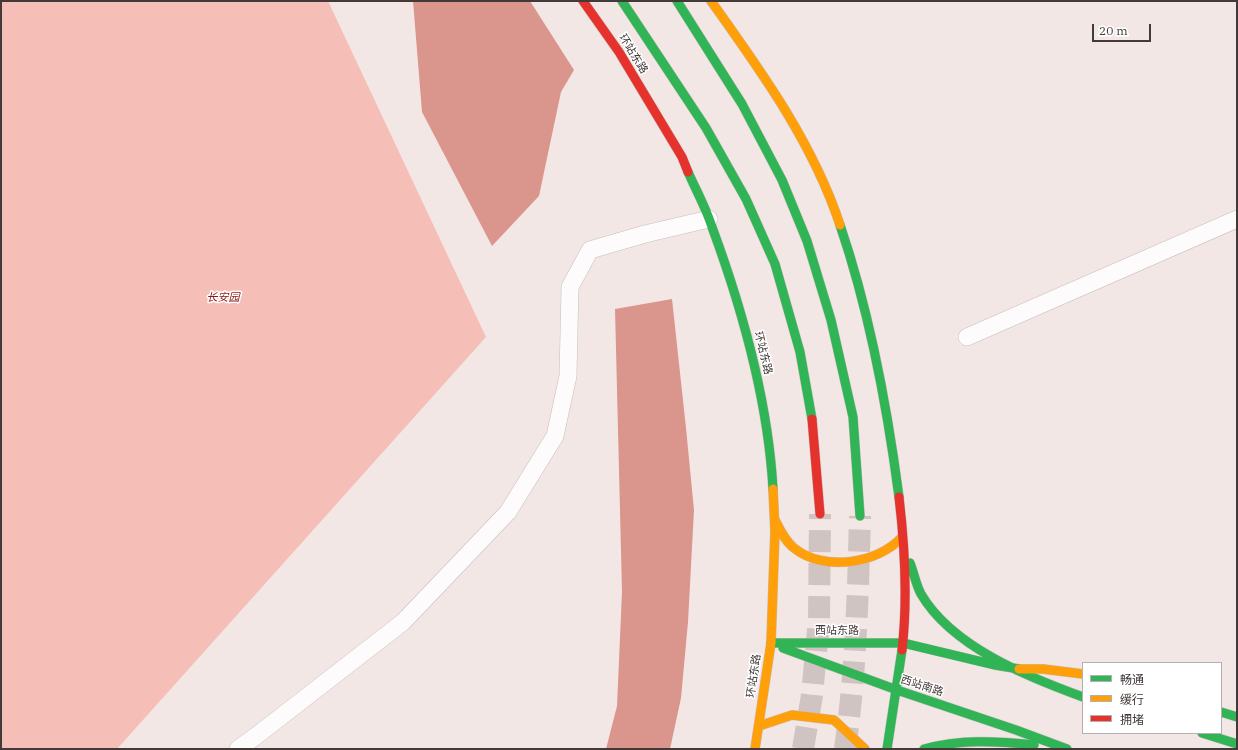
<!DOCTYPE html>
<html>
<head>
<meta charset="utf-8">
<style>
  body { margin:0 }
  #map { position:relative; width:1238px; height:750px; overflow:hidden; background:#f3e7e5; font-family:"IBM Plex Serif","Noto Sans SC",serif }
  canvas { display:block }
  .frame { position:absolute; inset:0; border:2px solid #423938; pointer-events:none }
  .legend { position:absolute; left:1082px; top:662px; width:140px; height:72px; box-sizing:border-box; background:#fff; border:1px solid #b3b0af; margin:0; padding:5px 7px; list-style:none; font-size:12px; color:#423938 }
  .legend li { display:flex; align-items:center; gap:8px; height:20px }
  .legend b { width:20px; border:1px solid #b3b0af }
  .scale { position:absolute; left:1092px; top:24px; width:59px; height:18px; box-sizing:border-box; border:2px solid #423938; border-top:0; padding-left:5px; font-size:12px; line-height:14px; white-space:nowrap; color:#423938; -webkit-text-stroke:3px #fff; paint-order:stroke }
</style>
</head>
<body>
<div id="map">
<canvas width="1238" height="750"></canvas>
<div class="frame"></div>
<ul class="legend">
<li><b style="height:5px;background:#30b455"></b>畅通</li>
<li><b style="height:5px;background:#ff9f0a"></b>缓行</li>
<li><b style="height:5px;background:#e5322d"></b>拥堵</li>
</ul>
<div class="scale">20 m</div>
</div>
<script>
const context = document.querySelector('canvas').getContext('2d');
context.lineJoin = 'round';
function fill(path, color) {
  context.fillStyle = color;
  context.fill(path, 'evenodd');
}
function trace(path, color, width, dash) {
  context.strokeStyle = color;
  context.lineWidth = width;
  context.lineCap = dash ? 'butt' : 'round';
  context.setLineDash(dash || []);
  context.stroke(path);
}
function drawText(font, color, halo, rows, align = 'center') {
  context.font = font + ' "IBM Plex Serif","Noto Sans SC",serif';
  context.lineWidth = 3;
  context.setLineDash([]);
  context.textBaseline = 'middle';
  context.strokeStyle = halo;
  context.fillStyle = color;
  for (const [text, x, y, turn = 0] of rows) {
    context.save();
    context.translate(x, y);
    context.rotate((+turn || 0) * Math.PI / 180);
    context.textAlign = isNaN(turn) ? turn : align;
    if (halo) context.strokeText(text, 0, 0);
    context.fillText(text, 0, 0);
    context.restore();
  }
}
fill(new Path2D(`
  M 1,1 L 328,1 L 486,337 L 117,749 L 6,749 L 1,748 Z`), '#f5beb6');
fill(new Path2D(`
  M 413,1 L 530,1 L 574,70 L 561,92 L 539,196 L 492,246 L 422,112 Z
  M 672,299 L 686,428 L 694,510 L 688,622 L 681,698 L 670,749 L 606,749 L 617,706 L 622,592 L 615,309 Z`), '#da968d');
trace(new Path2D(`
  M 803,749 L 812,695 L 819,620 L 820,514
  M 845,749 C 856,672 858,594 860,516`), '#d0c4c2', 22, [22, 11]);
const street = new Path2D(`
  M 967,337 L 1237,219
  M 238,749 L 256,736 L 403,622 L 508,512 L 555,436 L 568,376 L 570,287 L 590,250 L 645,234 L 709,219`);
const fast = new Path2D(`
  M 622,1 L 706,128 L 746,199 L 775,264 L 800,352 L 812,419
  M 677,1 L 742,104 L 782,180 L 807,241 L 831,320 L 853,417 L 860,516
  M 688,172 C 696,190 706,208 712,227 C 743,311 768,400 773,489
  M 840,225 C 870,313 887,405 899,497
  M 910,563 C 914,573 916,585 921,594 C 952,647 1028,677 1083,697
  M 771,643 L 903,643 L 995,665 L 1019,669
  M 783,648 L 897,690 L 1016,730 L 1067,749
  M 1221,712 L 1237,717
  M 1202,733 L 1237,744
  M 887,749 L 902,650
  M 924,749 C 961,739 996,741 1034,745`);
const slow = new Path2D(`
  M 711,1 C 761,71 813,143 840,225
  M 775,520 C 780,530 785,541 794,548 C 823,572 878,564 902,537
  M 1019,669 L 1043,669 L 1083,674
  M 759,726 L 792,715 L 834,720 L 865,749
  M 755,749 L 771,643 L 775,531 L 773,489`);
const jam = new Path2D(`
  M 583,1 L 619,52 L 682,157 L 688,172
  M 812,419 L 820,514
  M 899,497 C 905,548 908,599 902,650`);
trace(street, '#c7bebc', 18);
trace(fast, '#c7bebc', 10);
trace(slow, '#c7bebc', 10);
trace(jam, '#c7bebc', 10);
trace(street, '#fdfbfb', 17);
trace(fast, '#30b455', 9);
trace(slow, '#ff9f0a', 9);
trace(jam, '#e5322d', 9);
drawText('11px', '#423938', '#fff', [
  ["环站东路",633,54,58],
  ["环站东路",763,353,76],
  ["西站东路",837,631],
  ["环站东路",754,676,-82],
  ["西站南路",922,686,18]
]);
drawText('italic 11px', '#8a1a13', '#fff', [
  ["长安园",223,298]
]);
</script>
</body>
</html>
